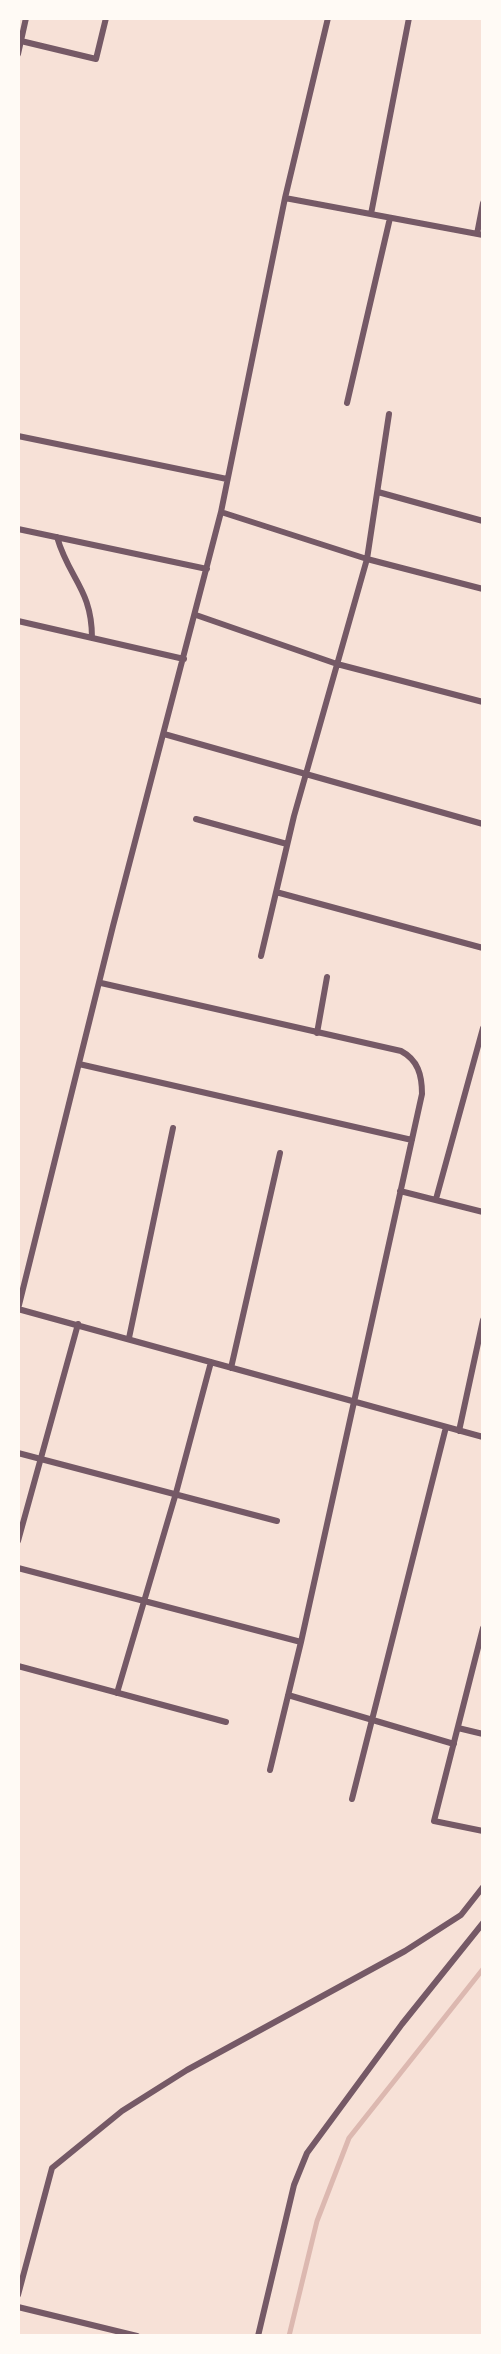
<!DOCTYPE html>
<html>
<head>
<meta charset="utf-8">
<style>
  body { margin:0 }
  #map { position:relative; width:501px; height:2354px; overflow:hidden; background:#f7e1d7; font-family:Manrope,sans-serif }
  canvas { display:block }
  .frame { position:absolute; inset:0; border:20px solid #fffaf5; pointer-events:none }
</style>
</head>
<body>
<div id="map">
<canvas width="501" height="2354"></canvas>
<div class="frame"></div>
</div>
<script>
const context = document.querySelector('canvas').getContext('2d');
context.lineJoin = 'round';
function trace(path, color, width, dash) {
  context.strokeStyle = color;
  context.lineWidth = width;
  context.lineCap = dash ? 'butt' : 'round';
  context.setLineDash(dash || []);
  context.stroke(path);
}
trace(new Path2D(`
  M 289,2336 L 317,2221 L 349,2138 L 483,1969`), '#dcb8b0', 5);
trace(new Path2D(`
  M 21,41 L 96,59 L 106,18
  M 18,54 L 26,18
  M 285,198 L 483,235
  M 371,214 L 409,18
  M 477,234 L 483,203
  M 347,403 L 390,218
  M 18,436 L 227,479
  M 378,492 L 483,521
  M 221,512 L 367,559 L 483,589
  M 18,529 L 207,569
  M 57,537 C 69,579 92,589 92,638
  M 196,615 L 337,664 L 483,702
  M 18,621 L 184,659
  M 164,734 L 483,824
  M 196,819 L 287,844
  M 276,892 L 483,948
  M 261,956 L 294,816 L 367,559 L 389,414
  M 101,983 L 401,1051 C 418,1060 422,1075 422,1094 L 301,1642 L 270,1770
  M 317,1033 L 327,977
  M 79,1064 L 412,1140
  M 400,1191 L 483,1212
  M 436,1199 L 483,1028
  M 18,1309 L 113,926 L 221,512 L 285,198 L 328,18
  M 18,1309 L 483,1437
  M 129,1338 L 173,1128
  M 231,1368 L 280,1153
  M 459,1431 L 483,1320
  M 18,1453 L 277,1521
  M 18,1541 L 78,1324
  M 18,1568 L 301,1642
  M 483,1628 L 434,1821 L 483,1831
  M 18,1666 L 226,1722
  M 117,1693 L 176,1493 L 211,1362
  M 288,1695 L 454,1744
  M 458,1728 L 483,1734
  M 352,1799 L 446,1427
  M 18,2295 L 52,2168 L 122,2111 L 187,2070 L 405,1951 L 461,1915 L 483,1887
  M 18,2307 L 137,2336
  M 258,2336 L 294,2185 L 307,2153 L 402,2024 L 483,1923`), '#755966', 6);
</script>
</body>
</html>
